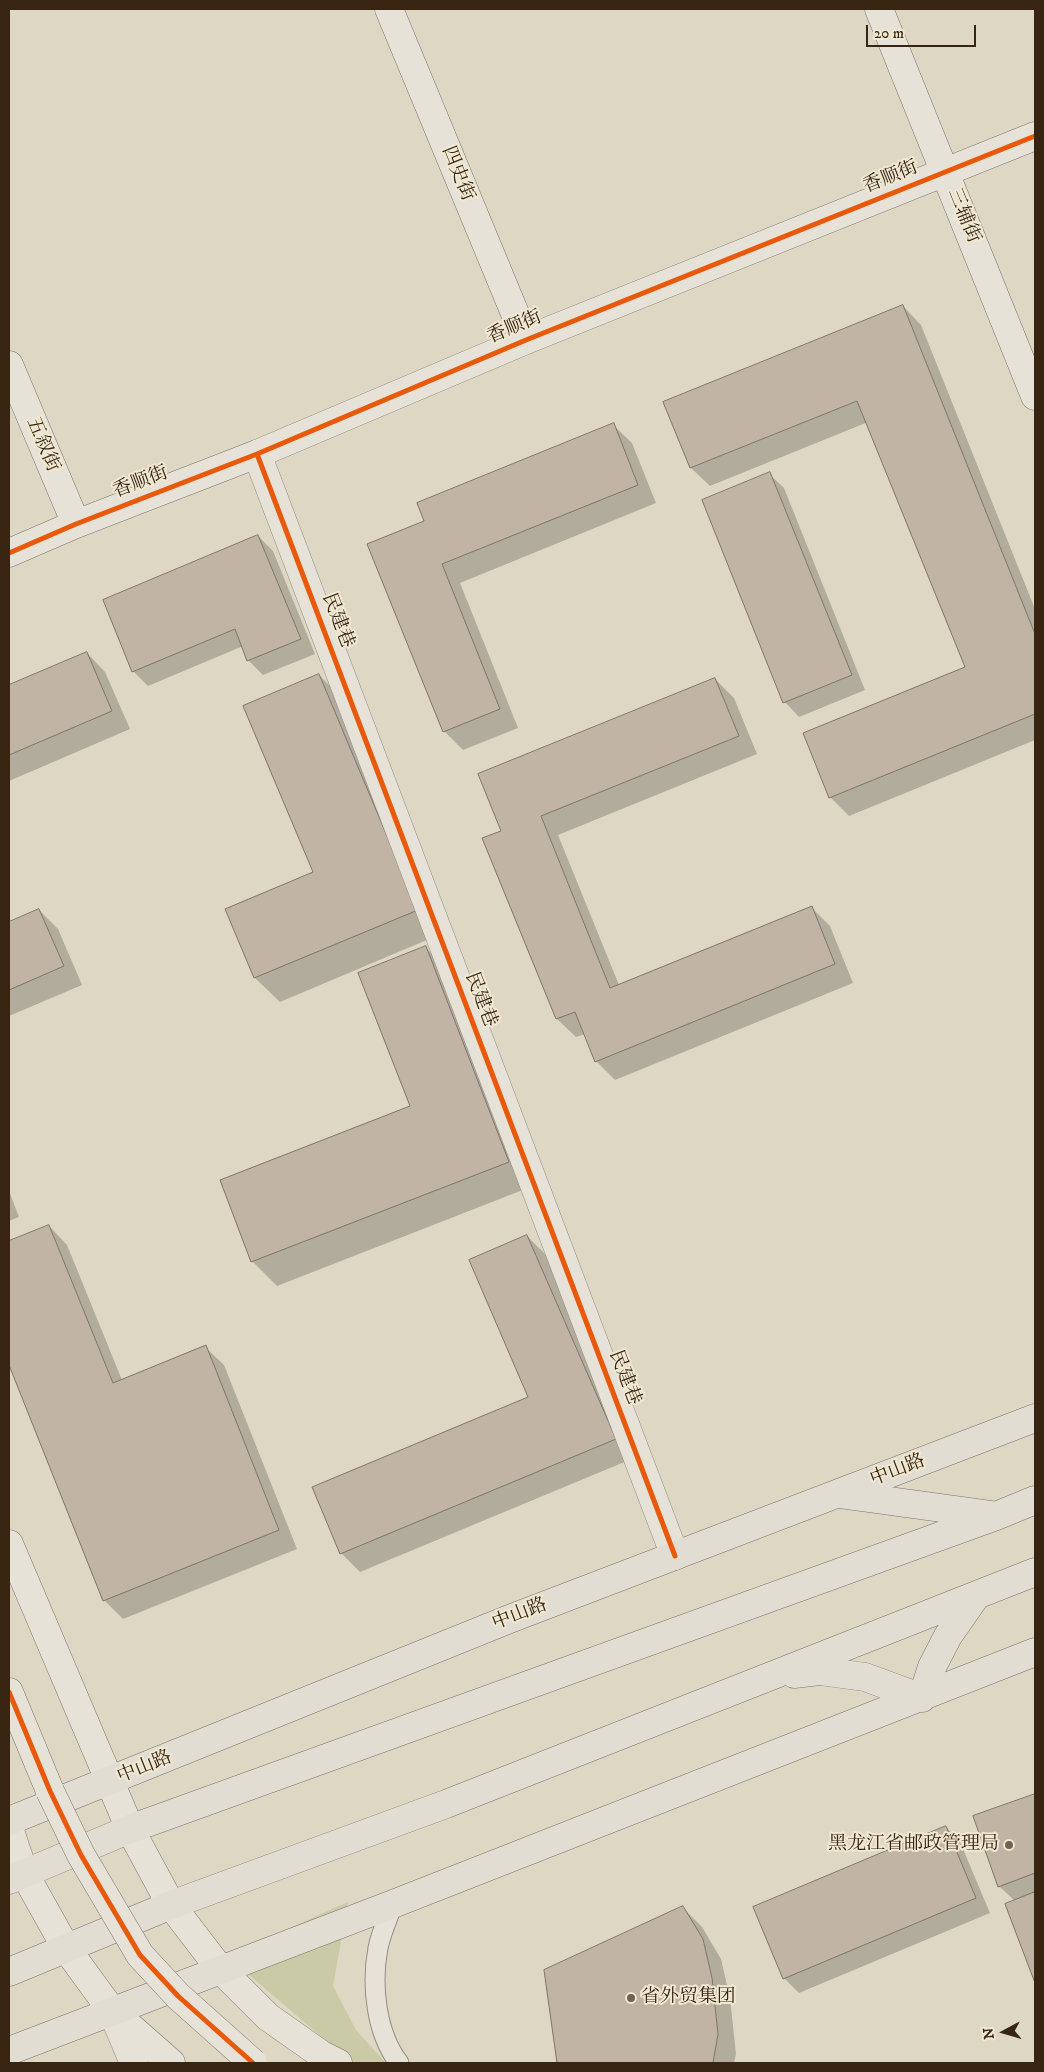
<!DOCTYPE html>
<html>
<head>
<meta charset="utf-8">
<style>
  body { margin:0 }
  #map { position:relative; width:1044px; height:2072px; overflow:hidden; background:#ded7c4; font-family:"IM FELL DW Pica",serif }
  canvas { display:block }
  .frame { position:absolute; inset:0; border:10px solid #372512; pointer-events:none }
  .north { position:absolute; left:979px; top:2007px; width:50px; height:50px; -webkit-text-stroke:4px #f1e8d2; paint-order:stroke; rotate:264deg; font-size:14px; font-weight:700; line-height:20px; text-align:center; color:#372512 }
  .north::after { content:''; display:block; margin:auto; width:18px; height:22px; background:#372512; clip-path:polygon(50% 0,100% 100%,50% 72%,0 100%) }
  .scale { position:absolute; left:866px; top:25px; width:110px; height:22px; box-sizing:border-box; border:2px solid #372512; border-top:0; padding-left:6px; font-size:15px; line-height:18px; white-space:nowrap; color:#372512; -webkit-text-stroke:4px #f1e8d2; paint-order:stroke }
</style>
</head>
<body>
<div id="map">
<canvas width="1044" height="2072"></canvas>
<div class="frame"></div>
<div class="north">N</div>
<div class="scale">20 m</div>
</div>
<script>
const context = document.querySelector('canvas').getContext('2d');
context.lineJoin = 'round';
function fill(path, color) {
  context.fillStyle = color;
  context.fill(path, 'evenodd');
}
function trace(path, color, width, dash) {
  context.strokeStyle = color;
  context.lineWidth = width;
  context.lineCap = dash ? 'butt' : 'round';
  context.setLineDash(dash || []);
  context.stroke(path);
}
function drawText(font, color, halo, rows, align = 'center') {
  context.font = font + ' "IM FELL DW Pica","Noto Serif SC",serif';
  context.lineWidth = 4;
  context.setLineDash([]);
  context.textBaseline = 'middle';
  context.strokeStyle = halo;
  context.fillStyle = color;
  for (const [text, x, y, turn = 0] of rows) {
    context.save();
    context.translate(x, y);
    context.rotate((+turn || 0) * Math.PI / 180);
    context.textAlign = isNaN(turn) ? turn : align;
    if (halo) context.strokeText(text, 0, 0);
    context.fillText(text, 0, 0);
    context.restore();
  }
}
fill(new Path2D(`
  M 348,1902 L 333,1986 L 356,2030 L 386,2063 L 352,2063 L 227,1956 Z`), '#cacaa6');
fill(new Path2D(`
  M 903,306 L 921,325 L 1035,609 L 1035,740 L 849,816 L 830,797 L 967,668 L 868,422 L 710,486 L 691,468 L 665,402 Z
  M 613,425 L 632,443 L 656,503 L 460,583 L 518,728 L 463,750 L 444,731 L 426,521 Z
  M 769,474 L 784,488 L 865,690 L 799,717 L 785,702 Z
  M 258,536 L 273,551 L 315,654 L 263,675 L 248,660 L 243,646 L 148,686 L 133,671 Z
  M 87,653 L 105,672 L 130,729 L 9,781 L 9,687 Z
  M 319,675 L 344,700 L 441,934 L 280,1002 L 255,978 L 227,909 L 314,872 Z
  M 715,679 L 734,698 L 757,754 L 558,835 L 619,985 L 811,907 L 830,926 L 853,983 L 615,1080 L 596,1061 L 585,1034 L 576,1037 L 557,1019 L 503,831 Z
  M 39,910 L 58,929 L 82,985 L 9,1016 L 9,923 Z
  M 425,947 L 450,972 L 533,1186 L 277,1286 L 252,1261 L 411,1107 Z
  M 9,1191 L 19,1217 L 9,1221 Z
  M 49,1226 L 67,1245 L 122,1380 L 205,1347 L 224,1365 L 297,1549 L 123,1619 L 104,1600 L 9,1362 L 9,1243 Z
  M 527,1236 L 546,1255 L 634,1458 L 360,1572 L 341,1553 L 530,1397 Z
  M 1035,1795 L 1035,1980 L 1006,1904 L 1015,1901 L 999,1886 L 974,1817 Z
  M 946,1827 L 960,1842 L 990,1913 L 799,1993 L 784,1978 Z
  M 683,1908 L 702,1927 L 721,1959 L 730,1998 L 736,2054 L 734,2063 L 559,2063 L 545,1971 Z`), '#0003');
const building = new Path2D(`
  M 903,305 L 1035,634 L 1035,714 L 829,798 L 803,733 L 965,667 L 857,401 L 690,468 L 663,402 Z
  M 614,423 L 638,485 L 442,564 L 500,709 L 443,732 L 367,544 L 424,521 L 417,503 Z
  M 770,472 L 852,675 L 783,703 L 702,500 Z
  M 258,535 L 301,639 L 247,661 L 235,629 L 132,672 L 103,600 Z
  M 87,652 L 112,711 L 9,755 L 9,685 Z
  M 319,674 L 418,910 L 254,978 L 225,909 L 313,872 L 243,706 Z
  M 715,678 L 739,736 L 541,816 L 610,988 L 812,906 L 835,964 L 595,1062 L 575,1012 L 556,1019 L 482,838 L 501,831 L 478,774 Z
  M 39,909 L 64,966 L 9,990 L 9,922 Z
  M 426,946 L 509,1162 L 251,1262 L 220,1180 L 410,1106 L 358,973 Z
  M 49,1225 L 113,1383 L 206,1345 L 279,1530 L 103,1601 L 9,1365 L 9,1241 Z
  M 527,1235 L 616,1439 L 340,1554 L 312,1487 L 528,1397 L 469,1260 Z
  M 1035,1794 L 1035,1873 L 998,1887 L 973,1816 Z
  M 946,1826 L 976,1898 L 783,1979 L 753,1907 Z
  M 1035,1892 L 1035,1983 L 1005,1904 Z
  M 683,1906 L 703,1939 L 712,1978 L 718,2034 L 713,2063 L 557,2063 L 544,1970 Z`);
fill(building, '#c2b4a4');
trace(building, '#7c7569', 1);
const lane = new Path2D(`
  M 393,1904 C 388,1918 381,1933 378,1948 C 371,1985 376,2033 399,2063`);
const street = new Path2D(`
  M 257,454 L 675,1556
  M 112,2011 L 134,2063`);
const secondary = new Path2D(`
  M 389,9 L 526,340
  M 879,9 L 1035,396
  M 9,365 L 76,524
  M 9,553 L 76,524 L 257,454 L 526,340 L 1035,136
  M 9,1544 L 130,1829 L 171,1905 L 220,1969 L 268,2017 L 322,2055 L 338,2063
  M 9,1692 L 50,1791
  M 9,1828 L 24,1873 L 66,1948 L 112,2011 L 171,2063`);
const primary = new Path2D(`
  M 839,1494 L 992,1515
  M 794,1674 L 820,1671 L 865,1677 L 922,1698 L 932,1667 L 948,1636 L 976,1596
  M 9,1821 L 512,1618 L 1035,1418
  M 9,1880 L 130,1829 L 996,1516 L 1035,1500
  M 9,1972 L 171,1905 L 446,1804 L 1035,1572
  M 9,2051 L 393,1904 L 1035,1652`);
trace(lane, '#948d80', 21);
trace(street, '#948d80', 29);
trace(secondary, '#7c7569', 29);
trace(primary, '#7c7569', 29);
trace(lane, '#e6e2d8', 19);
trace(street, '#e6e2d8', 28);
trace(secondary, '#e6e2d8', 28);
trace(primary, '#e1ddd2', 28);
const secondaryBridge = new Path2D(`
  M 50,1791 L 81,1855 L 140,1955 L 178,1996 L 253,2063`);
trace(secondaryBridge, '#7c7569', 29, []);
trace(secondaryBridge, '#e6e2d8', 28);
trace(new Path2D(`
  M 257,454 L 675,1556
  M 9,553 L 76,524 L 257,454 L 526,340 L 1035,136
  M 9,1692 L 50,1791 L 81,1855 L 140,1955 L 178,1996 L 253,2063`), '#e8590c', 5);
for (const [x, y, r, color] of [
  [1009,1845,5,"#716350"],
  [631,1998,5,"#716350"]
]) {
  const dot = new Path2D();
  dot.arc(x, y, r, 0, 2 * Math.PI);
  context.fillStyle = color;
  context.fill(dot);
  trace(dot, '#f1e8d2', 2);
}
drawText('19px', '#372512', '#f1e8d2', [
  ["四史街",457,174,68],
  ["香顺街",891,178,-22],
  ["三辅街",963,216,68],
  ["香顺街",515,328,-23],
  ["五叙街",42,445,67],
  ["香顺街",141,483,-21],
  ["民建巷",337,621,69],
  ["民建巷",480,1000,69],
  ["民建巷",624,1378,69],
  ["中山路",898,1471,-21],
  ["中山路",520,1615,-21],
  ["中山路",145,1768,-22]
]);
drawText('19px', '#372512', '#f1e8d2', [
  ["黑龙江省邮政管理局",999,1845],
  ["省外贸集团",641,1998,"left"]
], 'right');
</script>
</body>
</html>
